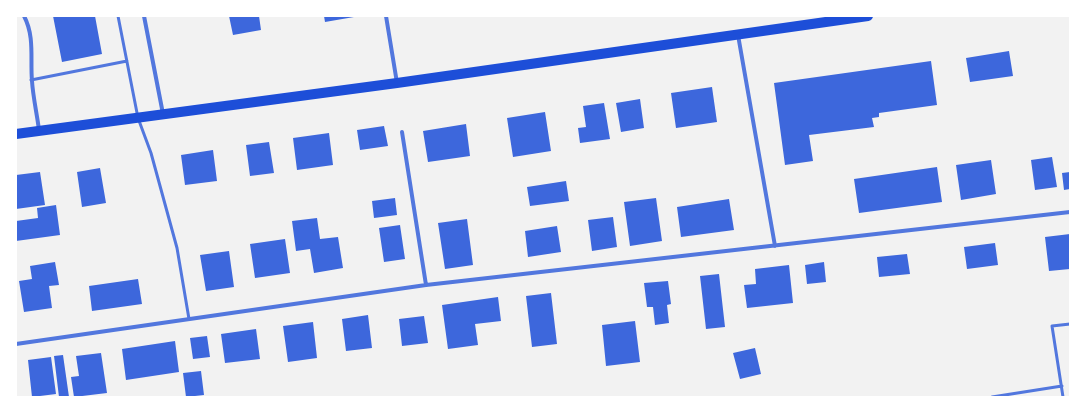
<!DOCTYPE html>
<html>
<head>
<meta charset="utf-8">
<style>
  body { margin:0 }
  #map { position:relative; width:1086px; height:413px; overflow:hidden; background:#f2f2f2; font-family:Commissioner,sans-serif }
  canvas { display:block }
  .frame { position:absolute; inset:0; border:17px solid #fff; pointer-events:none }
</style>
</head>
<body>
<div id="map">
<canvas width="1086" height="413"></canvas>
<div class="frame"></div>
</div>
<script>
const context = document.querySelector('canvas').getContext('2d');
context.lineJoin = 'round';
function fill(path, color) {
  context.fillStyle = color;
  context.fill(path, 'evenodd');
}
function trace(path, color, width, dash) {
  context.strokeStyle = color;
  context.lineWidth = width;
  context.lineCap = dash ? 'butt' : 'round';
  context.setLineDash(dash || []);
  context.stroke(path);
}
fill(new Path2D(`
  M 53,16 L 95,16 L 102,54 L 62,62 Z
  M 229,16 L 259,16 L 261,30 L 233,35 Z
  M 324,16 L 354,16 L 354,17 L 325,22 Z
  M 1009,51 L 1013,76 L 970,82 L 966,58 Z
  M 931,61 L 937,105 L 879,113 L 879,117 L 872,118 L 874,127 L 809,135 L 813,161 L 785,165 L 774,83 Z
  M 712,87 L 717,122 L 676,128 L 671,93 Z
  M 640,99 L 644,128 L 621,132 L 616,103 Z
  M 604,103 L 610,139 L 580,143 L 578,128 L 586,127 L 583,106 Z
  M 545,112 L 551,151 L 513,157 L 507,118 Z
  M 466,124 L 470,156 L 428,162 L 423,131 Z
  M 384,126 L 388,146 L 360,150 L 357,130 Z
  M 329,133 L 333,165 L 297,170 L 293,138 Z
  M 269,142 L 274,173 L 250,176 L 246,145 Z
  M 213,150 L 217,181 L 185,185 L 181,155 Z
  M 1052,157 L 1057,187 L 1035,190 L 1031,160 Z
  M 991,160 L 996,194 L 961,200 L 956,165 Z
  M 937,167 L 942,202 L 859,213 L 854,179 Z
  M 100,168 L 106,203 L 82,207 L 77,172 Z
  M 40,172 L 45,205 L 16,209 L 16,175 Z
  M 1070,172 L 1070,189 L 1064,190 L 1062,173 Z
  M 566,181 L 569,201 L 530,206 L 527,187 Z
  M 395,198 L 397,215 L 374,218 L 372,201 Z
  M 656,198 L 662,241 L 630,246 L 624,202 Z
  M 729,199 L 734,230 L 681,237 L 677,207 Z
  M 56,205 L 60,235 L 16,241 L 16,221 L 38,218 L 37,208 Z
  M 613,217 L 617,247 L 592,251 L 588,220 Z
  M 317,218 L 320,239 L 338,237 L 343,268 L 314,273 L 310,249 L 296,251 L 292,221 Z
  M 467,219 L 473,265 L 445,269 L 438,223 Z
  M 400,225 L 405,259 L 384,262 L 379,228 Z
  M 557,226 L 561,252 L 528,257 L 525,231 Z
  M 1070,234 L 1070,269 L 1049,271 L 1045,237 Z
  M 285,239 L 290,273 L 255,278 L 250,244 Z
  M 995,243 L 998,265 L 967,269 L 964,247 Z
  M 229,251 L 234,287 L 206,291 L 200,255 Z
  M 907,254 L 910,274 L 879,277 L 877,257 Z
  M 55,262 L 59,285 L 49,286 L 52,308 L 24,312 L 19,281 L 32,279 L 30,266 Z
  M 824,262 L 826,282 L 807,284 L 805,265 Z
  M 789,265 L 793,303 L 747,308 L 744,285 L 756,284 L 755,269 Z
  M 719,274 L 725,327 L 706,329 L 700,276 Z
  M 138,279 L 142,304 L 92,311 L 89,286 Z
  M 668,281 L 671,304 L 667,305 L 669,323 L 655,325 L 653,307 L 647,307 L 644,283 Z
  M 551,293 L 557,344 L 532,347 L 526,296 Z
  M 498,297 L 501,321 L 475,324 L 478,345 L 448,349 L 442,305 Z
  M 368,315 L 372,348 L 346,351 L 342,319 Z
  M 424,316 L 428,343 L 402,346 L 399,319 Z
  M 635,321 L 640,362 L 606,366 L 602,325 Z
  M 313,322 L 317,358 L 288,362 L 283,326 Z
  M 256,329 L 260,359 L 225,363 L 221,334 Z
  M 207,336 L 210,357 L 193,359 L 190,338 Z
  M 175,341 L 179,372 L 126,380 L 122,349 Z
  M 755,348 L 761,374 L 740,379 L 733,353 Z
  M 101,353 L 107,393 L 74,397 L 71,377 L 79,376 L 76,356 Z
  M 63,355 L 69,397 L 59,397 L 54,356 Z
  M 51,357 L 56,394 L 32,397 L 28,360 Z
  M 201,371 L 204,395 L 186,397 L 183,373 Z`), '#3d67dc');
trace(new Path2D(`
  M 118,16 L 138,118 L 151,153 L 177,248 L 189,319
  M 31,80 L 127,61
  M 992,397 L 1062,386
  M 1063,397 L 1052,326 L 1070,324`), '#5277de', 3);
trace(new Path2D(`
  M 24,16 C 35,37 30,59 32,81 C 33,97 37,114 39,130
  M 144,16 L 163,114
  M 386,16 L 397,83
  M 738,35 L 775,246
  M 402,132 L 426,285
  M 16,344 L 426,285 L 1070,212`), '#5277de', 4);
trace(new Path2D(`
  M 16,134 L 397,83 L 868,16`), '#1d4ed8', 10);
</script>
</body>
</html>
